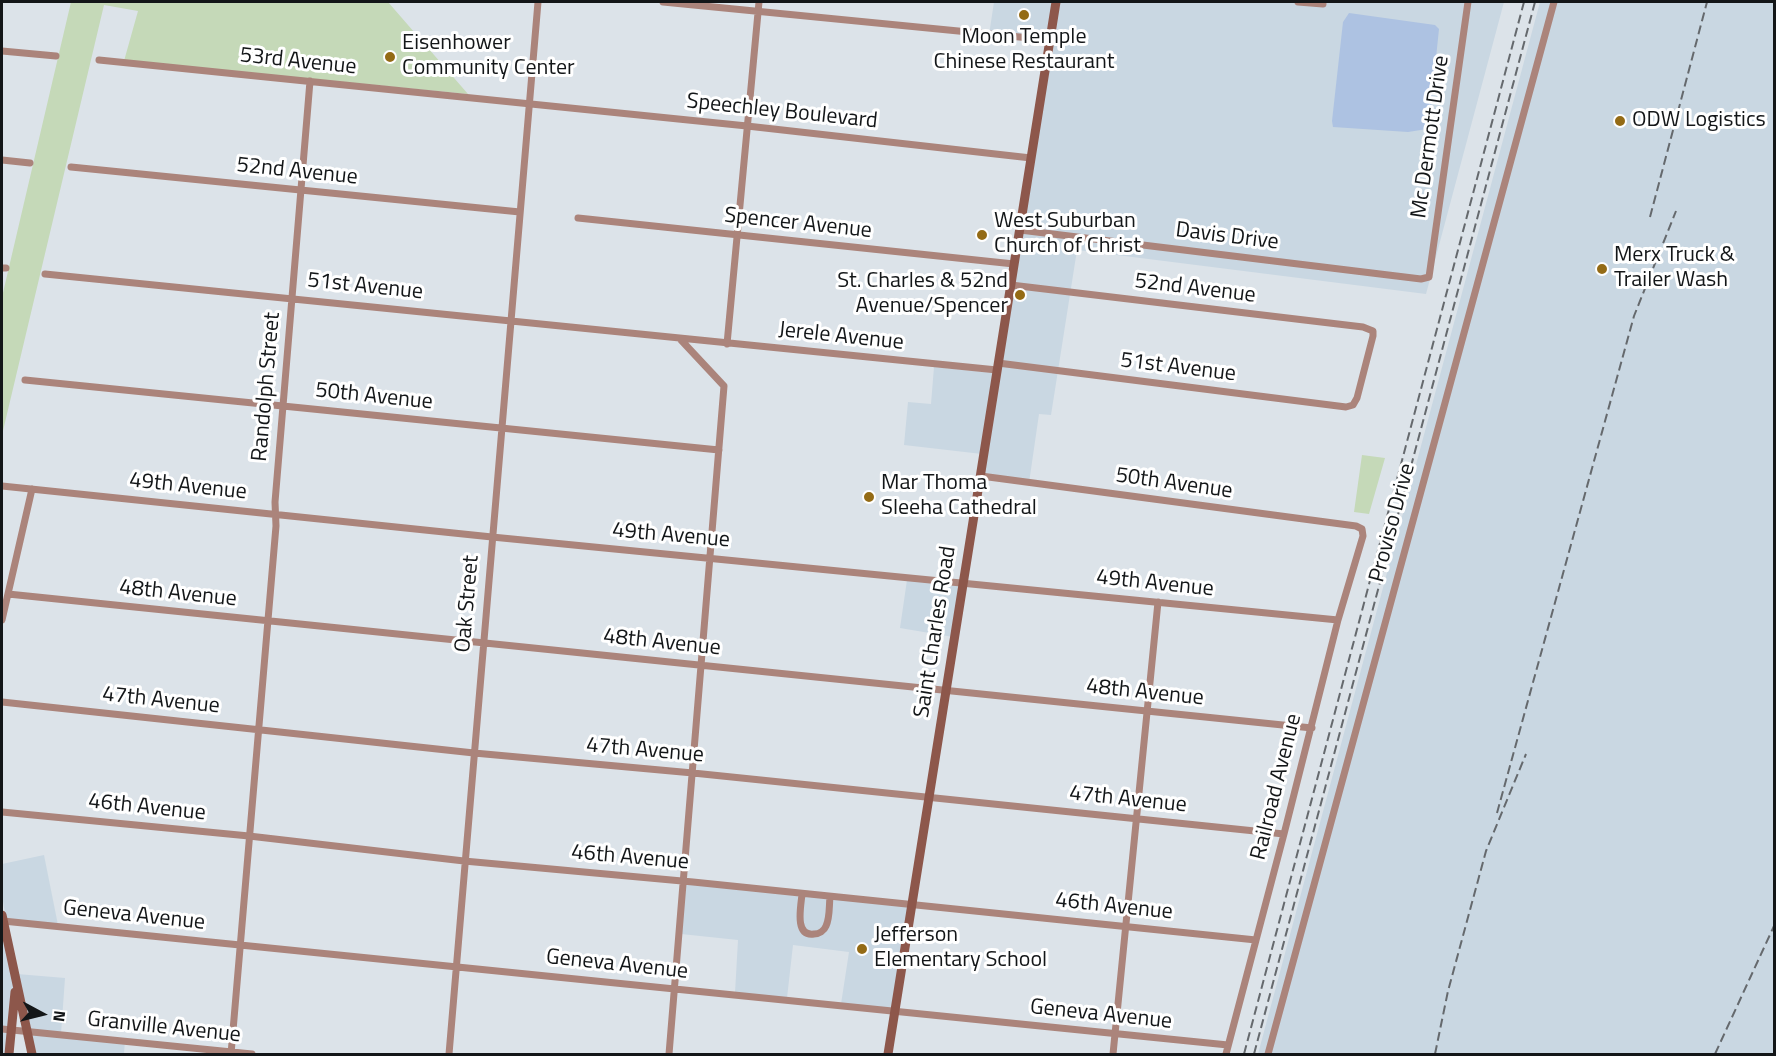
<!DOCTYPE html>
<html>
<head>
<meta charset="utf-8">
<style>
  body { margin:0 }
  #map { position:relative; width:1776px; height:1056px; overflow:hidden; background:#dce3e9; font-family:"Titillium Web",sans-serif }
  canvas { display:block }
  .frame { position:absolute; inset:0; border:3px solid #131618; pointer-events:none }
  .north { position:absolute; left:12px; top:984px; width:60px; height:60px; -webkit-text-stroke:4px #fff; paint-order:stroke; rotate:97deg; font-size:16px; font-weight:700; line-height:24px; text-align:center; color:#131618 }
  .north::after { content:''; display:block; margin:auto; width:21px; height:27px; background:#131618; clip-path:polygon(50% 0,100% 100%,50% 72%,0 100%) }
</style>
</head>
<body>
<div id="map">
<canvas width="1776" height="1056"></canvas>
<div class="frame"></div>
<div class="north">N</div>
</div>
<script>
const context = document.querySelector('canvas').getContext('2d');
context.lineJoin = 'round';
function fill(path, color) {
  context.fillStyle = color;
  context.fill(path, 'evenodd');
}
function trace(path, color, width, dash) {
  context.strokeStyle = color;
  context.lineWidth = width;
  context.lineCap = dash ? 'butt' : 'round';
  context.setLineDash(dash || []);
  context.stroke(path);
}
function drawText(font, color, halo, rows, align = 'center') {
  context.font = font + ' "Titillium Web",sans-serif';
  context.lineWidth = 6;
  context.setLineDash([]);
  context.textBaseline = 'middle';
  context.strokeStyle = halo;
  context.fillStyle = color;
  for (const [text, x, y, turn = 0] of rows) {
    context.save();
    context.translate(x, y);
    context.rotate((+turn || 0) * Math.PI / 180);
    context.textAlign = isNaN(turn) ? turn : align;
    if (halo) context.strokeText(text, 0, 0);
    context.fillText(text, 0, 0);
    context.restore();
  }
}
fill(new Path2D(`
  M 994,2 L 1055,2 L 1048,42 L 989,35 Z
  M 1058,2 L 1504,2 L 1426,294 L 1077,250 L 1051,415 L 1039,414 L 1029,483 L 982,477 Z
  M 1540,2 L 1774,2 L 1774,1054 L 1258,1054 Z
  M 934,367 L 995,373 L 982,454 L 904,445 L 908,402 L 931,404 Z
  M 907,580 L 961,585 L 953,637 L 900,628 Z
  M 44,855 L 58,925 L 6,919 L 2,896 L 2,864 Z
  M 685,884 L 909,907 L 893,1009 L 841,1004 L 849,952 L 793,945 L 787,998 L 735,993 L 738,940 L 681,934 Z
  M 2,917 L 15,984 L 8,1054 L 2,1054 Z
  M 17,974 L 65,978 L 61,1034 L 125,1040 L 124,1054 L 33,1054 Z`), '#c9d7e2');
fill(new Path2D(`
  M 71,2 L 388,2 L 468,94 L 124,61 L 138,11 L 104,5 L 2,435 L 2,297 Z
  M 1362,455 L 1385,458 L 1369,514 L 1354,512 Z`), '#c5d9b8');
fill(new Path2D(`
  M 1349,13 L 1435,25 L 1439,29 L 1429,125 L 1427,129 L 1408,132 L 1333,127 L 1332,121 L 1343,22 Z`), '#adc2e2');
trace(new Path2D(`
  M 663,2 L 1050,40
  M 1298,2 L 1323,4
  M 2,51 L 56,56
  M 99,60 L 747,126 L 1031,158
  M 2,160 L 30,163
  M 71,167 L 520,212
  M 578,218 L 1014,264
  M 1020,230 L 1421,279 L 1429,277 L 1468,2
  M 2,268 L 6,268
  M 45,274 C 363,304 680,340 997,370
  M 727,344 L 759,2
  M 998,363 L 1346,407 L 1353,405 L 1357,398 L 1373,336 L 1373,331 L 1363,327 L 1011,285
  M 25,380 L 719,450
  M 981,476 L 1356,526 L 1362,529 L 1363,536 L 1338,620 L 1284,834 L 1226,1054
  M 2,486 L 492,537 L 1338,620
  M 8,594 L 1312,728
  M 2,620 L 32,489
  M 2,702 L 474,753 L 693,773 L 1284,834
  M 2,812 L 249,836 L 464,861 L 693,882 L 1256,940
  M 802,894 C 801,906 794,937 814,934 C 819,934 824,931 826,926 C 830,918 829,906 830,897
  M 3,921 L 1228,1045
  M 2,1029 L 252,1054
  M 231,1054 L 276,526 L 275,502 L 310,81
  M 449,1054 L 538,2
  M 669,1054 L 724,386 L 681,340
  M 1113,1054 L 1158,602
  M 1268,1054 L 1554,2`), '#ab847b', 7);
trace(new Path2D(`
  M 2,915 L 32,1054
  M 9,1054 L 15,992
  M 888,1054 L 1056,2`), '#8d574b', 9);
trace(new Path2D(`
  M 1650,217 L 1707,2
  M 1497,813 L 1634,316 L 1676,211
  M 1244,1054 L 1524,2
  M 1254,1054 L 1535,2
  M 1435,1054 L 1448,991 L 1486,851 L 1526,754
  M 1715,1054 L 1774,926`), '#65696d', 2, [9, 4.5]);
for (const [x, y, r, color] of [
  [1024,15,6,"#946b15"],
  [390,57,6,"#946b15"],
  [1620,121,6,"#946b15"],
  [982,235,6,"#946b15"],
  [1602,269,6,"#946b15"],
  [1020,295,6,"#946b15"],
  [869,497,6,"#946b15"],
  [862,949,6,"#946b15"]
]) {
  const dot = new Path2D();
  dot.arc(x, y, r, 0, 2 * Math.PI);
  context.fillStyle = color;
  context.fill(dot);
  trace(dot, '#fff', 2);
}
drawText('22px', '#131618', '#fff', [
  ["Moon Temple",1024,38,"center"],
  ["Chinese Restaurant",1024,63,"center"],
  ["Eisenhower",402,44],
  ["Community Center",402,69],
  ["ODW Logistics",1632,121],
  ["West Suburban",994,222],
  ["Church of Christ",994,247],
  ["Merx Truck &",1614,256],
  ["Trailer Wash",1614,281],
  ["St. Charles & 52nd",1008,282,"right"],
  ["Avenue/Spencer",1008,307,"right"],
  ["Mar Thoma",881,484],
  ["Sleeha Cathedral",881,509],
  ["Jefferson",874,936],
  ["Elementary School",874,961]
], 'left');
drawText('22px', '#131618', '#fff', [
  ["53rd Avenue",298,62,6],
  ["Speechley Boulevard",782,112,6],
  ["Mc Dermott Drive",1431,137,-82],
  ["52nd Avenue",297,172,6],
  ["Spencer Avenue",798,224,6],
  ["Davis Drive",1227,237,7],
  ["51st Avenue",365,287,6],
  ["52nd Avenue",1195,289,7],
  ["Jerele Avenue",841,337,6],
  ["51st Avenue",1178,368,7],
  ["Randolph Street",267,387,-85],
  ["50th Avenue",374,397,6],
  ["50th Avenue",1174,484,8],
  ["49th Avenue",188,487,6],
  ["Proviso Drive",1393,523,-75],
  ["49th Avenue",671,536,5],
  ["49th Avenue",1155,584,6],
  ["48th Avenue",178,594,6],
  ["Oak Street",468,604,-85],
  ["Saint Charles Road",936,632,-81],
  ["48th Avenue",662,643,6],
  ["48th Avenue",1145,693,6],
  ["47th Avenue",161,701,6],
  ["47th Avenue",645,751,5],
  ["Railroad Avenue",1277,787,-76],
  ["47th Avenue",1128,800,6],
  ["46th Avenue",147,808,6],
  ["46th Avenue",630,858,5],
  ["46th Avenue",1114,907,6],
  ["Geneva Avenue",134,916,6],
  ["Geneva Avenue",617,965,6],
  ["Geneva Avenue",1101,1015,6],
  ["Granville Avenue",164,1028,6]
]);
</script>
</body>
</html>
